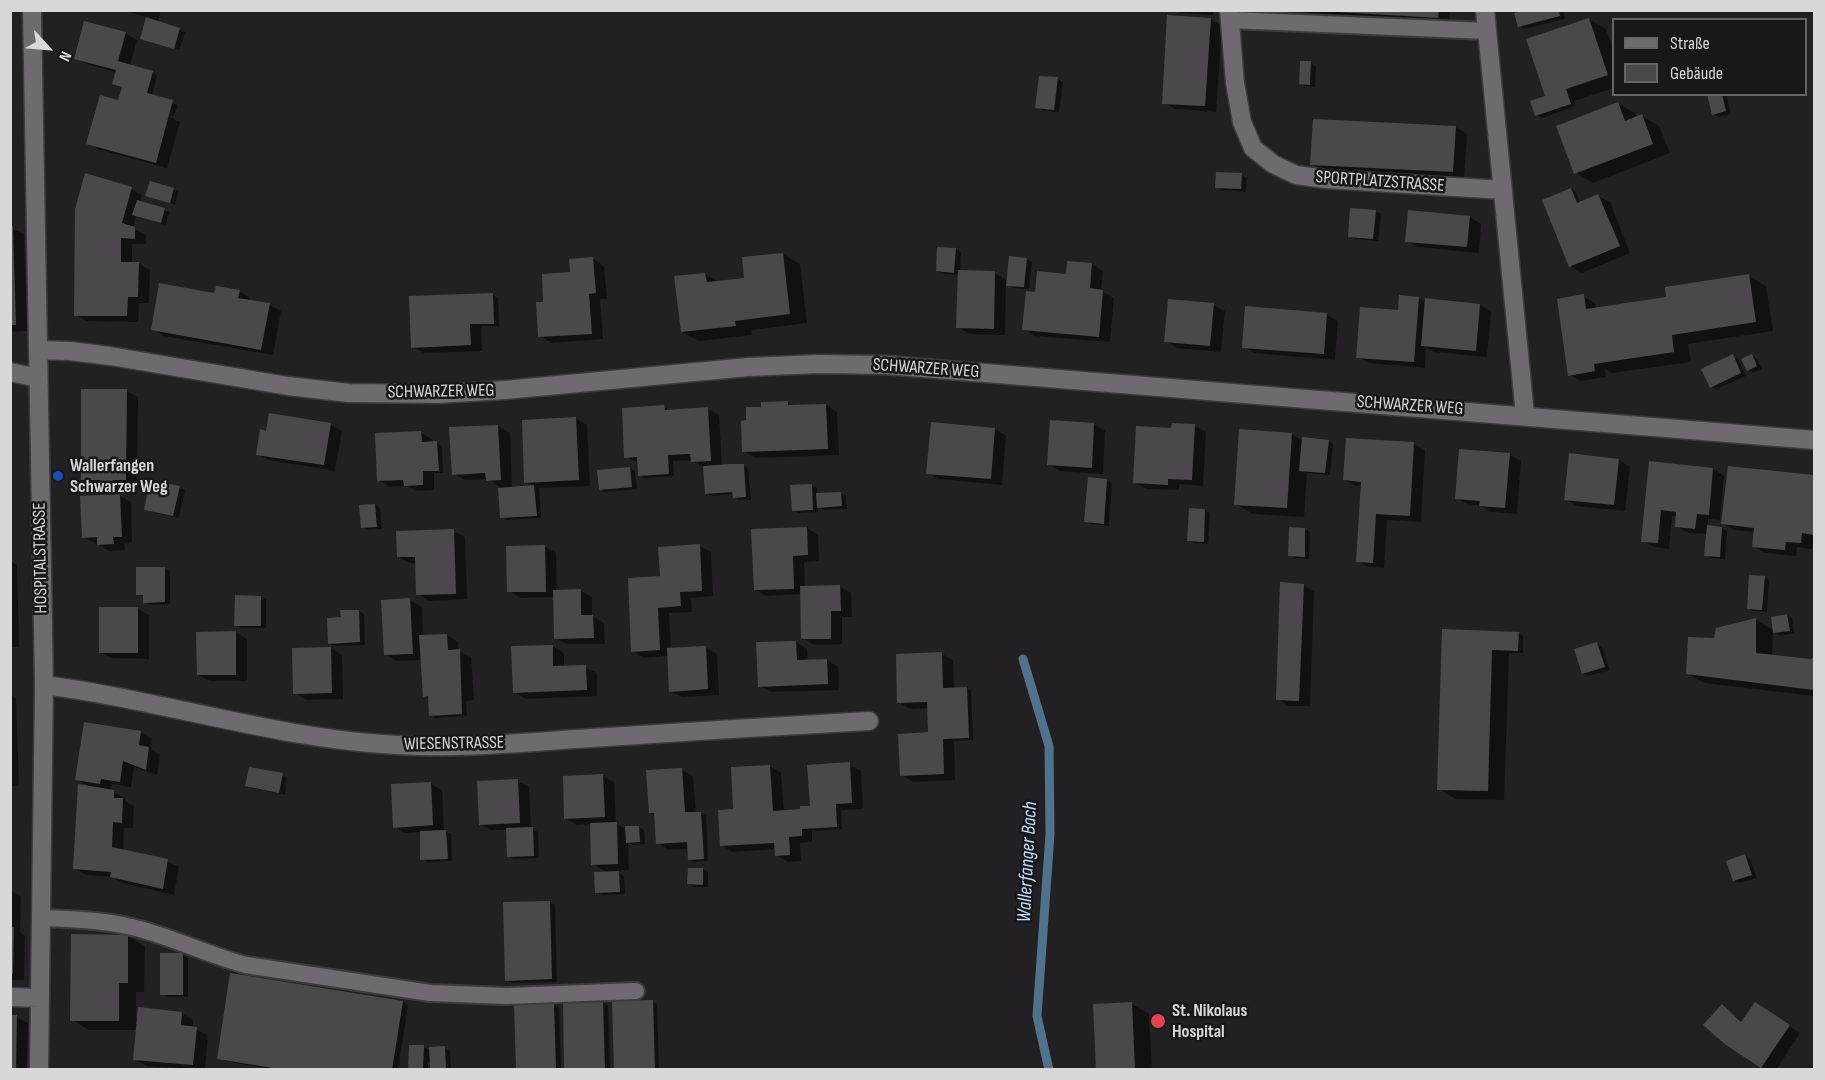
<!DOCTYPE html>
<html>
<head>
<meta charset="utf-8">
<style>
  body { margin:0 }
  #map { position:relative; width:1825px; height:1080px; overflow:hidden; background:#232023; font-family:"Sofia Sans Condensed",sans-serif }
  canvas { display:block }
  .frame { position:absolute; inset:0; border:12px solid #d9d7d9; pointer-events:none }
  .legend { position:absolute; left:1612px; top:18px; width:195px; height:78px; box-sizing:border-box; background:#1a171a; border:2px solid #666466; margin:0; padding:8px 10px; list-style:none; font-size:18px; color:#d9d7d9 }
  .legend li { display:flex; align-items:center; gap:12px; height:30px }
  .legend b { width:30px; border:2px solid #666466 }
  .north { position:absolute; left:18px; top:18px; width:60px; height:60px; -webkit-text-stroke:4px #1a171a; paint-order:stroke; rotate:116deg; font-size:16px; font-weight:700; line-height:24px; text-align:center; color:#d9d7d9 }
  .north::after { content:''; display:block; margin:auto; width:21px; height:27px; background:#d9d7d9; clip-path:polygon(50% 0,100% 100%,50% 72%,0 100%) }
</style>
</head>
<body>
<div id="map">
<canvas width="1825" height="1080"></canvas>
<div class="frame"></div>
<ul class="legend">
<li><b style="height:8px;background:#6e6a6f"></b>Straße</li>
<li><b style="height:16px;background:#4b484c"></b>Gebäude</li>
</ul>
<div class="north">N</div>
</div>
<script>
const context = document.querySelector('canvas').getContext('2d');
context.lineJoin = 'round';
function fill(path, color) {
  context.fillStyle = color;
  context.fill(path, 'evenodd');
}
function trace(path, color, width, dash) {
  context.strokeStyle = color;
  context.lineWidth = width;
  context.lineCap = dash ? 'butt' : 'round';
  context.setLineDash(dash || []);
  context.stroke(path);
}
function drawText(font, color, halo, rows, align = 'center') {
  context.font = font + ' "Sofia Sans Condensed",sans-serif';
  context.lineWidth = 5;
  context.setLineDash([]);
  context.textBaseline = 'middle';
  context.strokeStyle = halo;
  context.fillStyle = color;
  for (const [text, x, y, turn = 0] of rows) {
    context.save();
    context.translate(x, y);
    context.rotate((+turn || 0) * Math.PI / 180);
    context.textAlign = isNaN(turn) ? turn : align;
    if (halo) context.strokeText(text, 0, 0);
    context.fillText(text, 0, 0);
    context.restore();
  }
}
fill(new Path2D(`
  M 122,10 L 161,10 L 158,22 L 185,32 L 179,50 L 141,38 L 147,17 Z
  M 1175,10 L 1213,10 L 1213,15 L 1180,13 Z
  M 1300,10 L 1450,10 L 1449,24 L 1309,15 Z
  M 1530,10 L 1563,10 L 1565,19 L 1524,29 L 1519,26 Z
  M 1210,19 L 1222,26 L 1216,112 L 1175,109 L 1164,103 Z
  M 1589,19 L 1606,29 L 1614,51 L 1614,88 L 1574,101 L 1576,106 L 1542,118 L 1536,115 Z
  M 85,23 L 126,34 L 137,40 L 130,66 L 157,75 L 152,96 L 178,105 L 174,116 L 168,116 L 180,122 L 167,168 L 100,150 L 88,143 L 119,102 L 124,87 L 117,73 L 87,64 L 76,58 Z
  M 1301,62 L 1311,63 L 1316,66 L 1315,87 L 1305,86 L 1300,83 Z
  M 1057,79 L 1063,82 L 1059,112 L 1042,110 L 1037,107 Z
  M 1708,94 L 1726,94 L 1731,114 L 1719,117 L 1713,114 Z
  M 1617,103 L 1635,113 L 1637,118 L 1642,116 L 1659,126 L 1670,153 L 1593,183 L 1576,173 Z
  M 1456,127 L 1467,134 L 1464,178 L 1323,171 L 1312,164 Z
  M 1241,175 L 1247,178 L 1246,192 L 1222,190 L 1217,187 Z
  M 131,189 L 142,195 L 140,202 L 169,212 L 166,225 L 136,216 L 133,228 L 146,235 L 146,244 L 132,244 L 132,263 L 138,263 L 150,270 L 149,303 L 139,303 L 138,322 L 87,321 L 76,315 Z
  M 173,189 L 178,192 L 175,205 L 147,195 Z
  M 1571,189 L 1576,192 L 1580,203 L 1598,196 L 1610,202 L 1630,253 L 1582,273 L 1570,266 L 1544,200 Z
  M 1375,211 L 1381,214 L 1378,241 L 1355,239 L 1349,236 Z
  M 1470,217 L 1481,224 L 1479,253 L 1418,247 L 1407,241 Z
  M 10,228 L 24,234 L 27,331 L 10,332 Z
  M 956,249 L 961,252 L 960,272 L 995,273 L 1008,281 L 1027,259 L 1032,262 L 1029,289 L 1013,288 L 1006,284 L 1005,335 L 969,334 L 958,327 L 960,275 L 942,274 L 937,271 Z
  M 783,254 L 800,264 L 807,323 L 751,330 L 752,335 L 699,341 L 682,332 L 705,274 L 719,282 L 746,279 Z
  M 593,259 L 604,266 L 607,299 L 600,299 L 603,339 L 551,343 L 540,336 L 545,303 L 571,273 Z
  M 1092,264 L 1103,271 L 1101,291 L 1114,298 L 1110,342 L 1035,336 L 1024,329 L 1067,275 Z
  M 1749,276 L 1766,286 L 1773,331 L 1688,344 L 1691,362 L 1612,373 L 1605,369 L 1606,377 L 1581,381 L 1570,375 L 1583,296 L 1595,303 L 1596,309 L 1668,298 Z
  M 239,291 L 250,298 L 250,301 L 270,305 L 281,311 L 273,355 L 164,336 L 152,329 L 216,295 Z
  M 493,295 L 498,298 L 499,326 L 481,326 L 482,351 L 424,353 L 413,347 Z
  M 1418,298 L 1427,303 L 1427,300 L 1480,305 L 1491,312 L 1487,357 L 1434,352 L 1426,348 L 1425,368 L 1369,363 L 1358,357 L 1400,311 Z
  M 1213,305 L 1225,311 L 1221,352 L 1177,348 L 1166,341 Z
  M 1327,315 L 1338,321 L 1335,360 L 1255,353 L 1244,347 Z
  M 1733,356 L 1738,359 L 1746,376 L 1716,389 L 1711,386 Z
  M 1752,356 L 1757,359 L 1762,369 L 1753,373 L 1748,370 Z
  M 126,391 L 138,397 L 137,486 L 124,486 L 124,493 L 113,493 L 101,486 L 93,486 L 82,479 Z
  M 787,403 L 794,406 L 826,405 L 837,412 L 839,455 L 755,458 L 744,451 L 748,422 L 762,408 Z
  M 664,407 L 672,411 L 708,409 L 719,415 L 722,466 L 743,465 L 748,468 L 751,500 L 739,500 L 734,497 L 734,494 L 711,496 L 706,493 L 705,468 L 691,460 L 673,461 L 674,476 L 645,478 L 640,475 L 639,463 L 626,457 Z
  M 576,418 L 587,425 L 590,486 L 539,488 L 541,518 L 507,520 L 502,517 L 500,487 L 488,479 L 465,480 L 454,474 L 451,428 L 498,426 L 510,433 L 512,488 L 534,486 L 526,482 Z
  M 330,424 L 342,431 L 335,471 L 269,460 L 258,454 L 267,432 Z
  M 1094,424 L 1105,431 L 1103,474 L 1060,471 L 1048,464 Z
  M 1195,426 L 1206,432 L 1203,486 L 1179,484 L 1179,490 L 1146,489 L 1134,482 Z
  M 995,429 L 1006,436 L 1002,485 L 939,479 L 928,473 Z
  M 421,433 L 432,439 L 432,443 L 437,443 L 442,446 L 443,473 L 434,473 L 434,490 L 416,491 L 407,486 L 390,487 L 379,480 Z
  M 1292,434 L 1303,441 L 1328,441 L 1333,444 L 1330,475 L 1307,473 L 1304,517 L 1253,514 L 1235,504 Z
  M 1347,440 L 1414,444 L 1425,450 L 1421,522 L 1387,520 L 1384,568 L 1369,567 L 1357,561 L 1362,487 L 1356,486 L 1344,480 Z
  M 1510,455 L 1521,461 L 1517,514 L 1492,512 L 1481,506 L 1468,504 L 1456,498 Z
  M 1619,460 L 1630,467 L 1625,511 L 1577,506 L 1566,499 Z
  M 1650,463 L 1713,469 L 1724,476 L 1720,520 L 1708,519 L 1707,527 L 1722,528 L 1727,531 L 1725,559 L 1711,558 L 1706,555 L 1707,534 L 1688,533 L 1676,526 L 1677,516 L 1672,516 L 1669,549 L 1654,547 L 1642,541 Z
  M 1729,467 L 1814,476 L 1814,539 L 1812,549 L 1797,547 L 1796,556 L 1765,553 L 1754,546 L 1755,532 L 1734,530 L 1723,523 Z
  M 630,468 L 635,471 L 637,489 L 605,492 L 600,489 Z
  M 1106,480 L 1112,483 L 1109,526 L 1091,524 L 1086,521 Z
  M 811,485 L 817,488 L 817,494 L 841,493 L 846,496 L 847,509 L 824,510 L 818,507 L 818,512 L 798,513 L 793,510 Z
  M 179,487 L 185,490 L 179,518 L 151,512 L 146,509 Z
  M 120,496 L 131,502 L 132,542 L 124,543 L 125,550 L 110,551 L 83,537 Z
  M 375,505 L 380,508 L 382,529 L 368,530 L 362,527 Z
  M 1205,510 L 1210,513 L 1208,544 L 1194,543 L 1189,540 Z
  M 807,528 L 818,535 L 819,561 L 804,562 L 805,587 L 840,586 L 851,593 L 852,617 L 842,617 L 842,644 L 814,645 L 803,638 L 802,594 L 766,596 L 755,590 Z
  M 1304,529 L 1310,532 L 1309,559 L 1295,558 L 1290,555 Z
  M 453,531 L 465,537 L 467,599 L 429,601 L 418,594 L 417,563 L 410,563 L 399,557 Z
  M 699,546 L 711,552 L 713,596 L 691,598 L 692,612 L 669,613 L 671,649 L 705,647 L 717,654 L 719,695 L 682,697 L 670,691 L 668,656 L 644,658 L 633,651 L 661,578 Z
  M 545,547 L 556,553 L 557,592 L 581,591 L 592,597 L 592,616 L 604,623 L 605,644 L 567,644 L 555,638 L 555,597 L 520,598 L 509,591 Z
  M 10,561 L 17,565 L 19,647 L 10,647 Z
  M 165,568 L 170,571 L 170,604 L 150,605 L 145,602 L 145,597 L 138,594 Z
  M 1764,577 L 1769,580 L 1767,612 L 1753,611 L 1748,608 Z
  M 1303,585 L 1314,592 L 1310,706 L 1289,706 L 1277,699 Z
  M 261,597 L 266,600 L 266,628 L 241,628 L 236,625 Z
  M 410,600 L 422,607 L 423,636 L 447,635 L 458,642 L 458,651 L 471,657 L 474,700 L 466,701 L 467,716 L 436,718 L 431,715 L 430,699 L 424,696 L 422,660 L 397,661 L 385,654 L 383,602 Z
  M 138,609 L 149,615 L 149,659 L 111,658 L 100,652 Z
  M 359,611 L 364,614 L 365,645 L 334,646 L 329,643 L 342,619 Z
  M 1787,615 L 1792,618 L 1794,633 L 1780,636 L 1773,631 L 1772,656 L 1811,660 L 1814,659 L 1814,696 L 1704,683 L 1687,673 L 1716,640 L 1756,620 L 1775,631 Z
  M 1444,631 L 1518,633 L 1523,636 L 1523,653 L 1509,653 L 1504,800 L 1456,799 L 1439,789 Z
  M 235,632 L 247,639 L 247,681 L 210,681 L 198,675 Z
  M 796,642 L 807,649 L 808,661 L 827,660 L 838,667 L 839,690 L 771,692 L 760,686 Z
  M 1597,644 L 1602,647 L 1610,670 L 1588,676 L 1583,673 Z
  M 552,646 L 564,653 L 564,667 L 585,667 L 597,673 L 597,696 L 526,699 L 514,692 Z
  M 331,648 L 342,655 L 343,699 L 306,700 L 295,693 Z
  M 942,654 L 953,660 L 954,689 L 966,688 L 971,691 L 973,740 L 954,741 L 955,780 L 913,782 L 902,775 L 934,734 L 928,708 L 910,709 L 899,702 Z
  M 10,694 L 16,698 L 19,786 L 10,786 Z
  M 141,732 L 152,739 L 151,749 L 160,755 L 157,775 L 134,767 L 131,787 L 112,784 L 111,791 L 125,798 L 125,801 L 134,806 L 133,828 L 124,828 L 123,851 L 167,861 L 179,867 L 174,895 L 123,883 L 112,877 L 86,875 L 75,869 L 90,787 L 76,779 Z
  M 849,764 L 861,771 L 863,809 L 841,810 L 842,829 L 812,831 L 812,842 L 800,843 L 801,861 L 788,862 L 776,855 L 776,849 L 733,852 L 721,845 L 735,810 L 770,766 L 781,773 L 784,812 L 815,807 Z
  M 682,770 L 693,776 L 696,813 L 700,813 L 706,816 L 708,861 L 694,862 L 689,859 L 689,849 L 669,850 L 658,843 L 656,816 L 650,813 Z
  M 282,775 L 287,778 L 285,795 L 252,788 L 247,785 Z
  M 603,776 L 614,782 L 616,824 L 627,830 L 639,827 L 644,830 L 645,844 L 633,845 L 628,842 L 629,870 L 615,871 L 624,876 L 625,894 L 602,895 L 596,892 L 608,873 L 593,864 L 591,824 L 577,825 L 566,819 Z
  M 517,781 L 529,787 L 531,829 L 538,832 L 539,858 L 514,859 L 508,856 L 507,830 L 491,830 L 480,824 Z
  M 431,784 L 442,790 L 444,831 L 451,834 L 452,861 L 427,862 L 422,859 L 421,832 L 405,833 L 394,827 Z
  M 1745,856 L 1750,859 L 1757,878 L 1739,883 L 1734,880 Z
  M 703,869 L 708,872 L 708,887 L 694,887 L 689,884 Z
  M 10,890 L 21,896 L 20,932 L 25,936 L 24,980 L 10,980 Z
  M 550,902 L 555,905 L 557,982 L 512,983 L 507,980 Z
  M 127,936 L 145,946 L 144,992 L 136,992 L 136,1019 L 138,1019 L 139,1009 L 182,1013 L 193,1020 L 193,1028 L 208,1035 L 205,1070 L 146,1066 L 134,1059 L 137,1030 L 89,1030 L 72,1020 Z
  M 162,954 L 183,955 L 188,958 L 188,997 L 167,997 L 162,994 Z
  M 652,1001 L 657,1004 L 659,1070 L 615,1070 Z
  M 403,1002 L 408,1005 L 398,1070 L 277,1070 L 224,1061 L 219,1058 Z
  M 603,1002 L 608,1005 L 610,1070 L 566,1070 Z
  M 1132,1004 L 1149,1014 L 1152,1070 L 1098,1070 L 1095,1005 Z
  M 554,1005 L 559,1008 L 561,1070 L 517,1070 Z
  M 1722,1006 L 1743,1022 L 1767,1011 L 1800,1033 L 1776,1070 L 1766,1070 L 1727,1044 Z
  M 16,1017 L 28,1023 L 27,1070 L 10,1070 Z
  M 423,1047 L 431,1051 L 445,1048 L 450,1051 L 451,1070 L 431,1070 L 431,1062 L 428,1062 L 428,1070 L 410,1070 Z`), '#0007');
trace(new Path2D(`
  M 1023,659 L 1049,746 L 1050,834 L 1037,1016 L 1049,1070`), '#50728a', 9);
fill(new Path2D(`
  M 1338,10 L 1439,10 L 1438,18 L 1338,12 Z
  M 1525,10 L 1559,10 L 1560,16 L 1518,27 L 1514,13 Z
  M 1167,15 L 1211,18 L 1205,106 L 1162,104 Z
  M 146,17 L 180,28 L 174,49 L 140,39 Z
  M 1589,18 L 1608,75 L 1566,89 L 1571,104 L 1535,116 L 1530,101 L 1545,96 L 1526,39 Z
  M 84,21 L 126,32 L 118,61 L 153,71 L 147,93 L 173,100 L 156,163 L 86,144 L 100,95 L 118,100 L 122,87 L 112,84 L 116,70 L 74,59 Z
  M 1300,61 L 1311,61 L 1310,85 L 1299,84 Z
  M 1039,76 L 1058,77 L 1054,110 L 1035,108 Z
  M 1707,94 L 1722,94 L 1726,111 L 1712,115 Z
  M 1618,102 L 1625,121 L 1642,114 L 1653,144 L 1574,174 L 1556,126 Z
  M 1313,119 L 1456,126 L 1453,172 L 1310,165 Z
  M 1216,172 L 1242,173 L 1241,189 L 1215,188 Z
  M 85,173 L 132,187 L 122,223 L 135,227 L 135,239 L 121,238 L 121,262 L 139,262 L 138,297 L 128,297 L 127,316 L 74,316 L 75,209 Z
  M 150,181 L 174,188 L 170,203 L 145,196 Z
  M 1571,188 L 1577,203 L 1598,194 L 1620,246 L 1569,267 L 1542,200 Z
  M 137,200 L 165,208 L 161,223 L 132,215 Z
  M 1350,208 L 1376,210 L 1373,239 L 1348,237 Z
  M 1408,210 L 1470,216 L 1467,247 L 1405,242 Z
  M 10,226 L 13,226 L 16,325 L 10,325 Z
  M 937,247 L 956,248 L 954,273 L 936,271 Z
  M 783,253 L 790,314 L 735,321 L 736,326 L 681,332 L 674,276 L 705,273 L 707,282 L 744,278 L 742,257 Z
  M 1009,256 L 1027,258 L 1024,287 L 1006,286 Z
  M 593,257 L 596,293 L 589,294 L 592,334 L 538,337 L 536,302 L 543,302 L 542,274 L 570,272 L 569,259 Z
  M 1067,261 L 1092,263 L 1090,288 L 1103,290 L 1099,337 L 1022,330 L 1026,291 L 1035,292 L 1037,271 L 1066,274 Z
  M 958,270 L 995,271 L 994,329 L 956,328 Z
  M 1749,274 L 1756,322 L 1672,335 L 1674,352 L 1594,364 L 1595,371 L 1568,376 L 1557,299 L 1584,294 L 1586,309 L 1666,297 L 1665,287 Z
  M 159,283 L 214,293 L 216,286 L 240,290 L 238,298 L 270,303 L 261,350 L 151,330 Z
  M 493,293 L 494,324 L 470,324 L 471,345 L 411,348 L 409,296 Z
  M 1399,295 L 1419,297 L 1414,362 L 1356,358 L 1360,307 L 1398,310 Z
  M 1425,298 L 1480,304 L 1476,351 L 1421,346 Z
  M 1168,299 L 1214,303 L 1210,346 L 1164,342 Z
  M 1245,306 L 1327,313 L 1324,354 L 1242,348 Z
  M 1733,354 L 1741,373 L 1710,388 L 1701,369 Z
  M 1752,354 L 1757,366 L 1747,371 L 1741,359 Z
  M 81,389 L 127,389 L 126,480 L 113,480 L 113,487 L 100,487 L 100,480 L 81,480 Z
  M 788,401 L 788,405 L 826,404 L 828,449 L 742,452 L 741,421 L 746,420 L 746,407 L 761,407 L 761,402 Z
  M 664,405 L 665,410 L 708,407 L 711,461 L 691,462 L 690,454 L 668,455 L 669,474 L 638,476 L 637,457 L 624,458 L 622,408 Z
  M 269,413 L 331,423 L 324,465 L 256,455 L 260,429 L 266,431 Z
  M 576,417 L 579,480 L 524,483 L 522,420 Z
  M 1050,420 L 1094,423 L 1092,468 L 1047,465 Z
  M 931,422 L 995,428 L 991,479 L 926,474 Z
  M 1172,423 L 1195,424 L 1192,480 L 1168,479 L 1168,485 L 1133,483 L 1136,426 L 1171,428 Z
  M 498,425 L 501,480 L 486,481 L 485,473 L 452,475 L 449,427 Z
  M 1239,429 L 1292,433 L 1287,508 L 1234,505 Z
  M 421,431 L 422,442 L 437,441 L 439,471 L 423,471 L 423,485 L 404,486 L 403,480 L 377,481 L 375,433 Z
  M 1302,437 L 1329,440 L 1325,473 L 1299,471 Z
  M 1346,438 L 1414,442 L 1410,516 L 1376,514 L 1373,563 L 1356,562 L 1361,482 L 1343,480 Z
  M 1459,449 L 1510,453 L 1505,508 L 1479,506 L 1480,501 L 1455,499 Z
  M 1569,453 L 1619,459 L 1614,505 L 1564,500 Z
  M 1649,461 L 1713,468 L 1709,515 L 1697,514 L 1695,529 L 1675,527 L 1676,512 L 1661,510 L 1658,543 L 1641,542 Z
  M 730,464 L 744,464 L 746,497 L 733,498 L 732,492 L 705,494 L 703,466 Z
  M 1728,466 L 1814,475 L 1814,535 L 1802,533 L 1801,543 L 1786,542 L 1785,550 L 1752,547 L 1754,528 L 1721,524 Z
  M 630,467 L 632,487 L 599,490 L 597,470 Z
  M 1088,477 L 1107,479 L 1104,524 L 1084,522 Z
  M 150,480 L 180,486 L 173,516 L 144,510 Z
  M 812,484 L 813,510 L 792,511 L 790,485 Z
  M 534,485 L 537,516 L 500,518 L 498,488 Z
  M 841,492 L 842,506 L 817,508 L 816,493 Z
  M 120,494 L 122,537 L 113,537 L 114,544 L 97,545 L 97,537 L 82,538 L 80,496 Z
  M 375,504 L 377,527 L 361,528 L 359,505 Z
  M 1189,508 L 1205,509 L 1204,542 L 1187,541 Z
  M 1707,525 L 1722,527 L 1720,557 L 1704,556 Z
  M 807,527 L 808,555 L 793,556 L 794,589 L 754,590 L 751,529 Z
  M 1289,527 L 1305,528 L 1305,557 L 1288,556 Z
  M 454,529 L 456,594 L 416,595 L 415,557 L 397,557 L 396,531 Z
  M 700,544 L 702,591 L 680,592 L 681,606 L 658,608 L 660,650 L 631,652 L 628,578 L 660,576 L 658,547 Z
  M 545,545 L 546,592 L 507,592 L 506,546 Z
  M 136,567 L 165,567 L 165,602 L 143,603 L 143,595 L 136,595 Z
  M 1749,575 L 1765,576 L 1762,610 L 1747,609 Z
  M 1280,582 L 1304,584 L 1299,701 L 1276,700 Z
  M 840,585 L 841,611 L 831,611 L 831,639 L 801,639 L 800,586 Z
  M 581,589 L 581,615 L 593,615 L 594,638 L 554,639 L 553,590 Z
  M 235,595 L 261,596 L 261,626 L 234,626 Z
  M 410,598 L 413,654 L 384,655 L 381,600 Z
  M 99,607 L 138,607 L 138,653 L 99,653 Z
  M 340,610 L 359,610 L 360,642 L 328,644 L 327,618 L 341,617 Z
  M 1787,614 L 1790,631 L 1773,633 L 1771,617 Z
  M 1756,618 L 1756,653 L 1811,659 L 1814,657 L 1814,690 L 1686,674 L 1688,637 L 1714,638 L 1716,628 Z
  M 1442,629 L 1519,632 L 1518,651 L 1492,650 L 1488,791 L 1437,790 Z
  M 236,631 L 236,675 L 197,675 L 196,632 Z
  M 447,634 L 448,650 L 460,649 L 462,714 L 429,716 L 428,696 L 423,697 L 419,635 Z
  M 796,641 L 797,660 L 827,659 L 828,684 L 758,687 L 756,642 Z
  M 1597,642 L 1605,667 L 1582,674 L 1574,649 Z
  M 553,645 L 553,666 L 586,665 L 587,690 L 513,693 L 511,646 Z
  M 706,646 L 708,689 L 669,692 L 667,648 Z
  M 331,647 L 332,693 L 293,694 L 292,648 Z
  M 942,652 L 943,688 L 967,687 L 969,738 L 943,739 L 944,774 L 900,776 L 898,734 L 928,732 L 927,702 L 897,703 L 896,654 Z
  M 84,722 L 141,731 L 139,745 L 149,747 L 146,770 L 123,761 L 120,782 L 101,779 L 100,784 L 75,780 Z
  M 850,762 L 852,803 L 836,804 L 837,827 L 802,829 L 802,836 L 789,837 L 790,855 L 775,856 L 774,843 L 720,846 L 718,810 L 733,809 L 731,767 L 770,765 L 773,811 L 800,809 L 800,806 L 810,806 L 807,765 Z
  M 249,767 L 283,773 L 279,793 L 245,786 Z
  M 682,768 L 685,812 L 701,812 L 704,859 L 688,860 L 687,842 L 656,844 L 654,813 L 649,813 L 646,770 Z
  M 603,774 L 605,817 L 564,819 L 563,776 Z
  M 518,779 L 520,823 L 479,825 L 477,781 Z
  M 431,782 L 433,825 L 393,828 L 391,784 Z
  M 78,784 L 114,790 L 114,798 L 123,798 L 122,823 L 113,822 L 112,847 L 168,859 L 163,889 L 110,877 L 111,872 L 73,869 Z
  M 617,822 L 618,864 L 591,865 L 590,823 Z
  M 625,826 L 639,826 L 640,842 L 626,843 Z
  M 533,827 L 534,856 L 507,857 L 506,828 Z
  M 446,830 L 448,859 L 420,860 L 420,831 Z
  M 1745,854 L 1752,875 L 1733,881 L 1726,861 Z
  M 688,868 L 703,868 L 703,885 L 687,884 Z
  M 619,871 L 620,892 L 595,893 L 594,872 Z
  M 550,901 L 552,979 L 505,981 L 503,902 Z
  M 10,927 L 14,927 L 13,974 L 10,974 Z
  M 71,934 L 128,935 L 128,983 L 119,983 L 119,1021 L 70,1021 Z
  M 160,953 L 183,953 L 183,995 L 160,995 Z
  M 230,973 L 403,1001 L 392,1070 L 285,1070 L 217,1059 Z
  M 653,1000 L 655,1070 L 614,1070 L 612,1001 Z
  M 603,1001 L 605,1070 L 564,1070 L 563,1002 Z
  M 1132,1002 L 1135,1070 L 1096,1070 L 1093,1004 Z
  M 1755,1002 L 1790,1025 L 1761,1068 L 1726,1045 L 1703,1025 L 1722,1004 L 1741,1022 Z
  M 554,1003 L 556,1070 L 516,1070 L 514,1004 Z
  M 138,1007 L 182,1012 L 181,1025 L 197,1027 L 193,1065 L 133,1060 Z
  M 10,1015 L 17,1015 L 16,1070 L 10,1070 Z
  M 409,1045 L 424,1045 L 423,1070 L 408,1070 Z
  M 445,1046 L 446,1070 L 430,1070 L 429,1047 Z`), '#4b484c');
const lane = new Path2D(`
  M 1230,20 L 1487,31
  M 41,918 C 71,919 102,920 132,927 C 170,936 208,955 246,965 L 430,993 L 507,996 L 636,991`);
const street = new Path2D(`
  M 32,10 L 44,685 L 39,1070
  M 1229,10 L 1235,83 L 1242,122 L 1253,148 L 1273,164 L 1296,175 L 1326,179 L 1503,190
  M 1485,10 L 1525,415
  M 39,350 L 70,351 L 110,356 L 288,386 L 349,393 L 438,394 L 505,390 L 748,367 L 818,364 L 886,365 L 1814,440
  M 10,372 L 38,378
  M 44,685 C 162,700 277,739 397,745 C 462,749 528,742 592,738 C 684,732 777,726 869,721
  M 10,997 L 38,998`);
trace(lane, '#3d3b3e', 20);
trace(street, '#3d3b3e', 21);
trace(lane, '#6e6a6f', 16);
trace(street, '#6e6a6f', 18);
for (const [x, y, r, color] of [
  [58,476,6,"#1a4fb4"],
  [1158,1021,8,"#e0444e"]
]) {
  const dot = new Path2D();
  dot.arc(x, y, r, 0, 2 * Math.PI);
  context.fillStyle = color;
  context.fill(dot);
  trace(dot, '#1a171a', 2);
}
drawText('18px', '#d9d7d9', '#1a171a', [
  ["SPORTPLATZSTRASSE",1380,182,4],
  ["SCHWARZER WEG",926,369,4],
  ["SCHWARZER WEG",441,392,-1],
  ["SCHWARZER WEG",1410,406,4],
  ["HOSPITALSTRASSE",41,558,-91],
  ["WIESENSTRASSE",454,744,-1]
]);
drawText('bold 18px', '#d9d7d9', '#1a171a', [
  ["Wallerfangen",70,466],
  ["Schwarzer Weg",70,487],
  ["St. Nikolaus",1172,1011],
  ["Hospital",1172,1032]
], 'left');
drawText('italic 20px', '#bfdffa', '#1a171a', [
  ["Wallerfanger Bach",1028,862,-87]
]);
</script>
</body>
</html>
